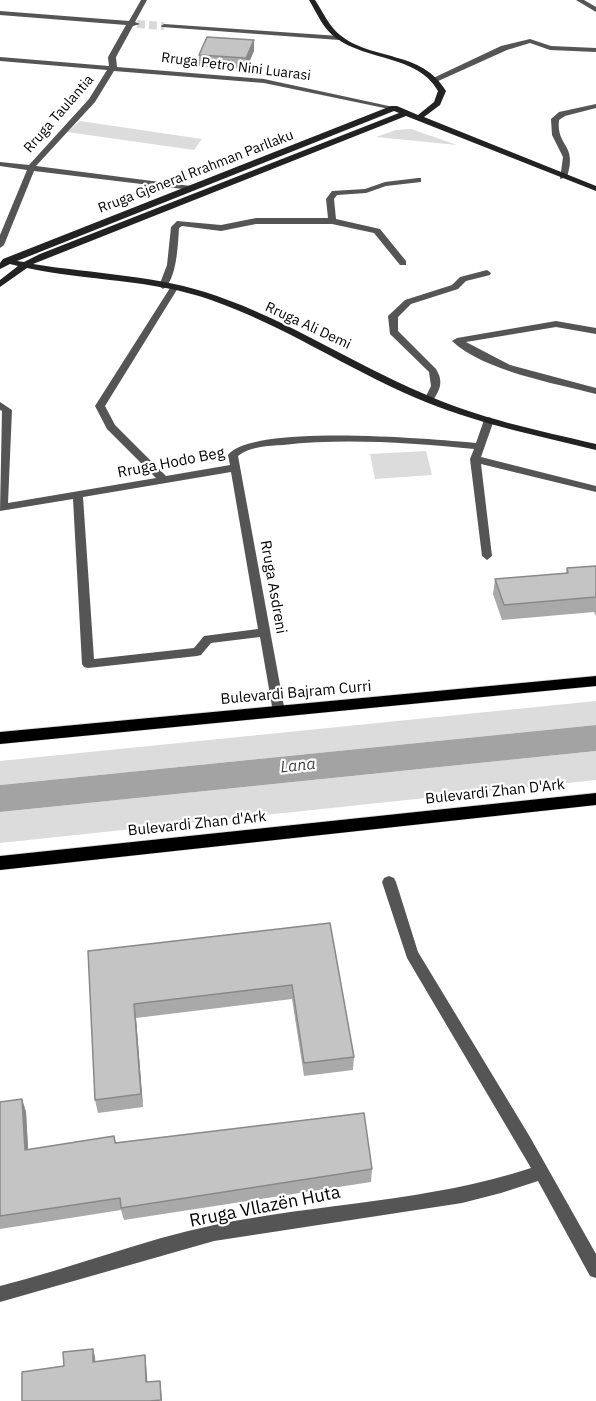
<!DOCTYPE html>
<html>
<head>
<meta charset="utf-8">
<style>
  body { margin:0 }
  canvas { display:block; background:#fff }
</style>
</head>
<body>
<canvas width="596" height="1401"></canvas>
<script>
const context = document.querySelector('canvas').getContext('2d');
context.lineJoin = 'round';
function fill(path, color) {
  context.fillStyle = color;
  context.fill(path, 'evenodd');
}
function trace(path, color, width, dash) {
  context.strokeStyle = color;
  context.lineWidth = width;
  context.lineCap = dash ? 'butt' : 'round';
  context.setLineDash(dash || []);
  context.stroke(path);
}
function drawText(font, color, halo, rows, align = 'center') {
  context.font = font + ' "IBM Plex Sans",sans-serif';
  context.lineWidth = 4.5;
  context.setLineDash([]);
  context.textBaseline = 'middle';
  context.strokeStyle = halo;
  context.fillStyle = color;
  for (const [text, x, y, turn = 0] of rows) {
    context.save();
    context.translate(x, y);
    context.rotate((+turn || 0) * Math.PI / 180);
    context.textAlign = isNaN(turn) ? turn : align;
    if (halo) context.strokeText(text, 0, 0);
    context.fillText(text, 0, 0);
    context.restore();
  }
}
fill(new Path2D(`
  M 80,121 L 202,139 L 194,150 L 67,132 Z
  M 411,129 L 457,145 L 376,137 L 396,130 Z
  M 426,451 L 432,475 L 375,479 L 370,454 Z
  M 596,701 L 596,725 L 0,785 L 0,761 Z
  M 596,751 L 596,780 L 0,843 L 0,812 Z`), '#dcdcdc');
fill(new Path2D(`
  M 596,725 L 596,751 L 0,812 L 0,785 Z`), '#a3a3a3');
trace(new Path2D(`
  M 137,24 L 164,26`), '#d9d9d9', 8, [8, 4]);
const primary = new Path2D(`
  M 596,676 L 596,686 L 0,744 L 0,732 Z
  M 596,793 L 596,805 L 0,870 L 0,856 Z`);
trace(primary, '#dbdbdb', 1);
fill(new Path2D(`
  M 141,0 L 147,0 L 135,22 L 140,24 L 133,26 L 116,57 L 117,67 L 264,79 L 398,108 L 394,110 L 264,83 L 114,71 L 95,102 L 36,166 L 191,186 L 195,188 L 191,190 L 34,171 L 4,245 L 0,248 L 0,235 L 27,170 L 0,166 L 0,162 L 29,165 L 89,99 L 107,70 L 0,61 L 0,57 L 109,66 L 108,57 L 126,25 L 0,15 L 0,11 L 129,21 Z
  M 576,0 L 584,0 L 596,7 L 596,12 Z
  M 164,24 L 339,36 L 343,38 L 339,40 L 162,27 L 161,26 Z
  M 530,39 L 551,46 L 596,48 L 596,52 L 550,50 L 530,43 L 507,50 L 436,82 L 429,80 L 501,46 Z
  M 596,104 L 596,108 L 565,116 L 559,120 C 556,147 578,144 567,177 L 560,179 L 563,157 L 552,135 L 551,119 L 559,112 Z
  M 418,178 L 421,178 L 421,182 L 386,186 L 366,193 L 337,195 L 334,199 L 336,219 L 380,229 L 406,261 L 406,265 L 400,265 L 374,233 L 332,224 L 256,224 L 221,231 L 182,226 L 179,228 C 178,243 177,281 163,289 L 159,286 L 167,265 L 171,227 L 177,221 L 221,225 L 256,218 L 328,218 L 326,199 L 332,191 L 365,189 L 385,182 Z
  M 487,270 L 491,273 L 490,275 L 466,281 L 458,289 L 411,304 L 398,317 L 398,331 L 436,369 C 444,382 440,390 432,402 L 426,402 L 424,400 L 431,386 L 429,372 L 390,334 L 388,316 L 405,300 L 452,285 L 460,277 Z
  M 174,285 L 178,288 L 105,406 L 115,425 L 166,476 L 230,465 L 228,455 C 253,423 433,439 476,443 L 484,420 L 489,417 L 494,420 L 481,457 L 596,486 L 596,492 L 481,464 L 492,556 L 487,560 L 482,556 L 470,459 L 474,449 C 410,443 346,438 283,445 C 268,446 250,446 238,456 L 285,712 L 283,715 L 279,717 L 273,712 L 260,637 L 211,643 L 201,655 L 197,656 L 88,668 L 84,667 L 82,664 L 73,499 L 0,511 L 2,411 L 0,410 L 0,402 L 12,410 L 8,503 L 156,478 L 107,429 L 95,406 L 170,288 ZM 231,472 L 258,629 L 204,636 L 194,648 L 94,659 L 83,497 Z
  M 556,321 L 596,328 L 596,334 L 556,327 L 466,342 L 510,365 L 596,388 L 596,394 C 554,383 484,371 452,341 L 457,338 Z
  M 389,876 L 394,878 L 396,882 L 418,952 L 530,1137 L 596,1254 L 596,1278 L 590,1276 L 538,1181 L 501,1193 L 462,1203 L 214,1241 L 0,1302 L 0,1286 C 72,1268 142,1240 214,1225 C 320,1203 428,1202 531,1168 L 407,958 L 382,882 L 384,878 Z`), '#555');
fill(new Path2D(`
  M 309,0 L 315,0 C 323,12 329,26 340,35 C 372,61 422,50 446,91 L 440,105 L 424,117 L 596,186 L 596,191 L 406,116 L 33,264 C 94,274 158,275 217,296 C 289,321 352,363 422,393 C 477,418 537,430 596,444 L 596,450 C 535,435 474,423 416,398 C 346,368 283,325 211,300 C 152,279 87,281 27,268 L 0,287 L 0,280 L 18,266 L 10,264 L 0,269 L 0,263 L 3,259 L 391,106 L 397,106 L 418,115 L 434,102 L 438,91 C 418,55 367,61 336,38 C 323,29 317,13 309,0 ZM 394,111 L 399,113 L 40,254 L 24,262 L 17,261 Z`), '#222');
fill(primary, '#000');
fill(new Path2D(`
  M 254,51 L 246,69 L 199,66 L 199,55 Z
  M 596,566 L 596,616 L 594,612 L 502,620 L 493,594 L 495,579 L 566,573 L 567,568 Z
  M 330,923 L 354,1057 L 353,1070 L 304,1076 L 292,999 L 136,1018 L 143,1107 L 98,1113 L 95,1100 L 88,951 Z
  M 22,1099 L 26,1112 L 28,1150 L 114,1136 L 116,1143 L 372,1169 L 371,1182 L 124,1220 L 121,1210 L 0,1229 L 0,1102 Z`), '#a9a9a9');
fill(new Path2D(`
  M 254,40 L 254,51 L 246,69 L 246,58 Z
  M 134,1004 L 136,1018 L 143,1107 L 141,1094 Z
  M 22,1099 L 26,1112 L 29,1163 L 25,1150 Z
  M 93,1349 L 95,1357 L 96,1370 L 93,1362 Z
  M 145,1355 L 146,1363 L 148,1390 L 146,1382 Z
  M 160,1381 L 161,1389 L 162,1401 L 161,1401 Z`), '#898989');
const building = new Path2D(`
  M 207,37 L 254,40 L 246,58 L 199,55 Z
  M 596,566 L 596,597 L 504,605 L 495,579 L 568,573 L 567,568 Z
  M 330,923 L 354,1057 L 304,1063 L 292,985 L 134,1004 L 141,1094 L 95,1100 L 88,951 Z
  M 22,1099 L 25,1150 L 114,1136 L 115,1143 L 364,1113 L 372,1169 L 121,1208 L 120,1198 L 0,1216 L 0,1102 Z
  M 93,1349 L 93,1362 L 145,1355 L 146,1382 L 160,1381 L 161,1400 L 150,1401 L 22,1401 L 22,1372 L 64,1366 L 63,1352 Z`);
fill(building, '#c4c4c4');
trace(building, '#898989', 1.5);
drawText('14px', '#000', '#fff', [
  ["Rruga Petro Nini Luarasi",236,67,7],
  ["Rruga Taulantia",59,114,-49],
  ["Rruga Gjeneral Rrahman Parllaku",196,172,-21],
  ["Rruga Ali Demi",308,326,25]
]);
drawText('15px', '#000', '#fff', [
  ["Rruga Hodo Beg",171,463,-11],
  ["Rruga Asdreni",273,587,80],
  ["Bulevardi Bajram Curri",296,693,-5],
  ["Bulevardi Zhan D'Ark",495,792,-6],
  ["Bulevardi Zhan d'Ark",197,824,-6]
]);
drawText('italic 16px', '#444', '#fff', [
  ["Lana",298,766,-6]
]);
drawText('18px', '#000', '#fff', [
  ["Rruga Vllazën Huta",265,1207,-11]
]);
</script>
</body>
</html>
